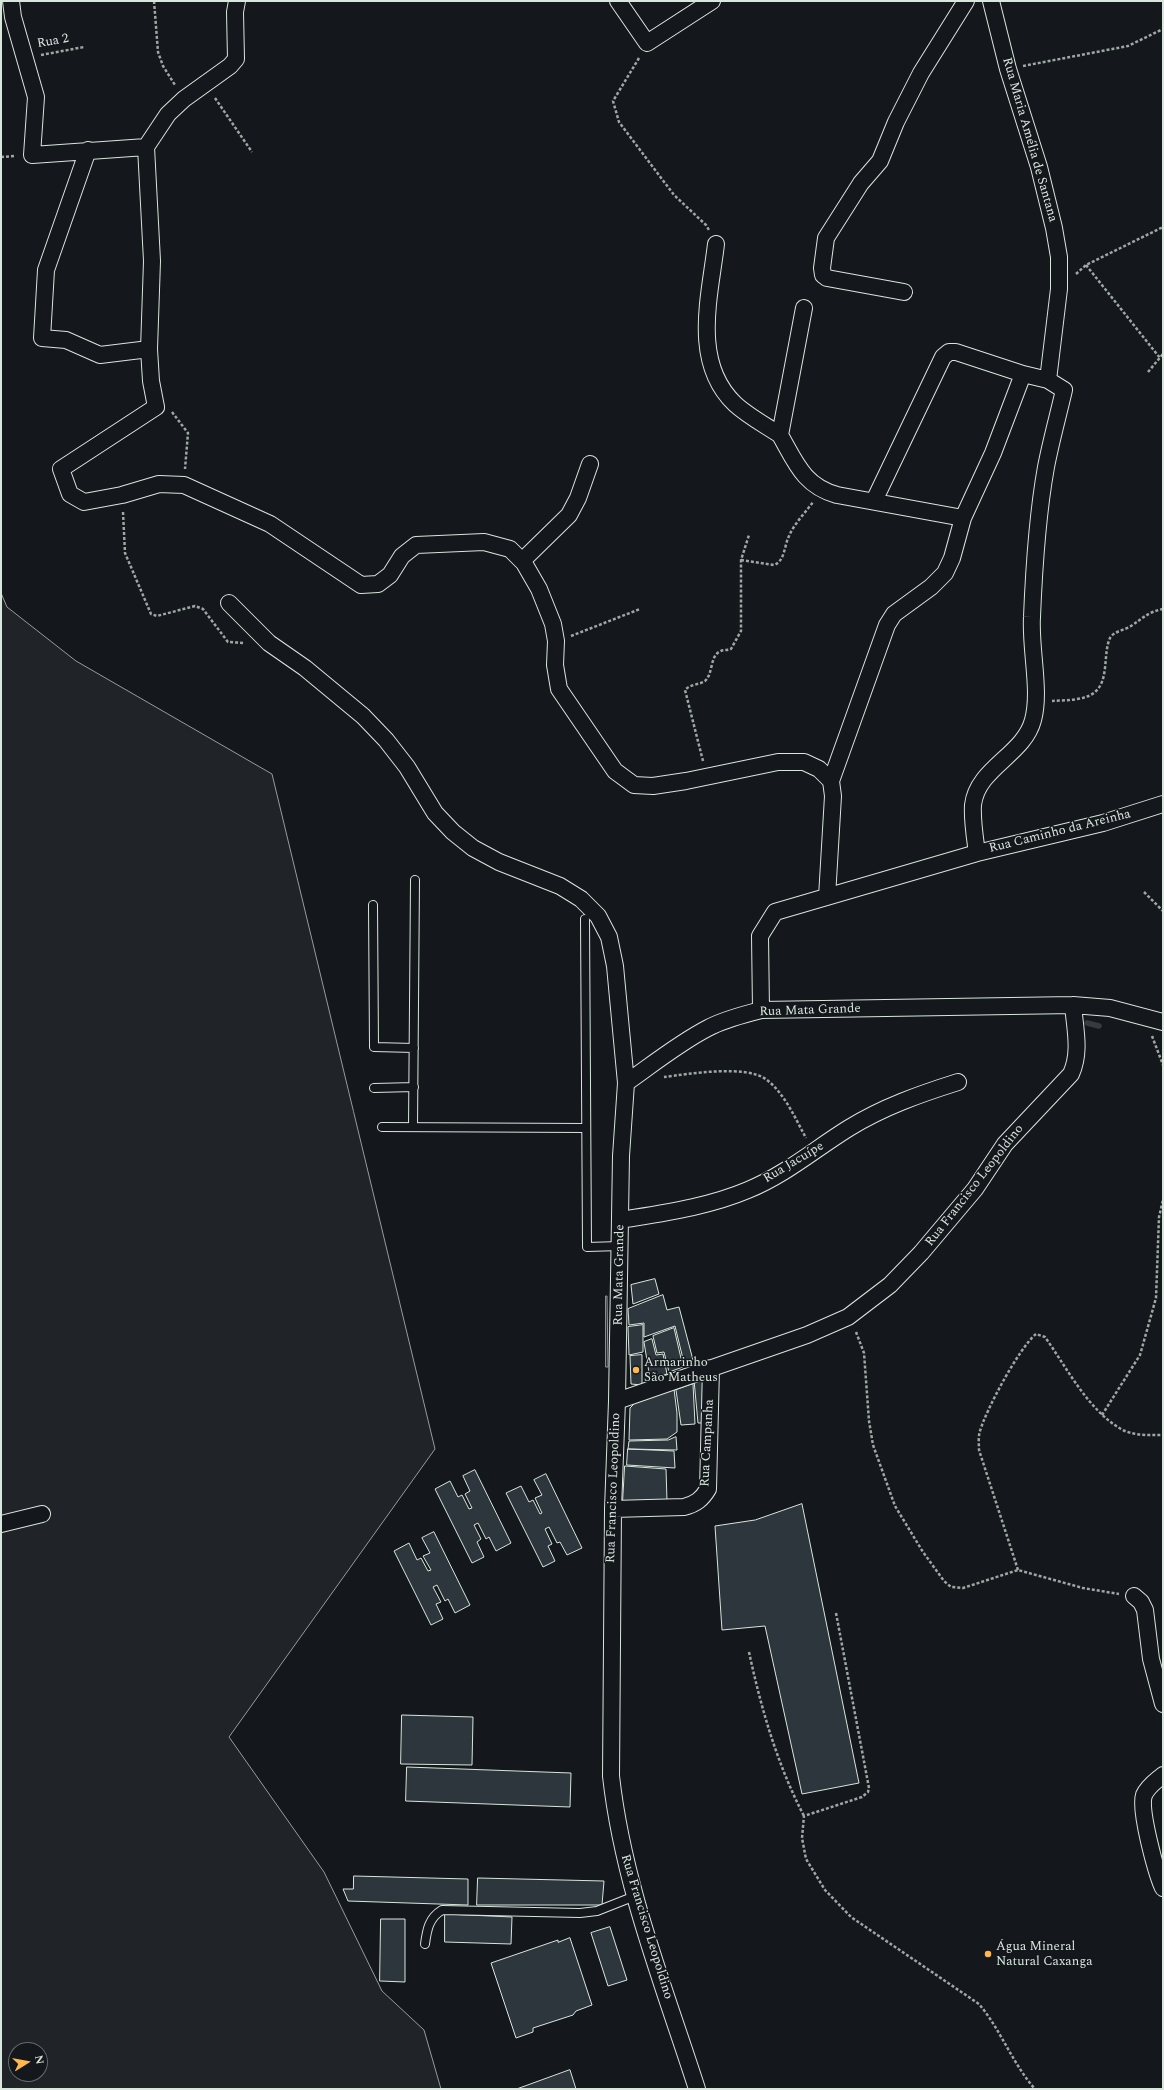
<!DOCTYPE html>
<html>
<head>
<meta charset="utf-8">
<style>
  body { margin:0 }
  #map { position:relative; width:1164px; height:2090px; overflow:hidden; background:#14181c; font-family:Spectral,serif }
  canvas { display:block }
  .frame { position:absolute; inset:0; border:2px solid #d8e6dc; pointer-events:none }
  .north { position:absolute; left:8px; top:2042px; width:40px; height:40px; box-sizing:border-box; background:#14181c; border:1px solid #626a69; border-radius:50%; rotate:79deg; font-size:11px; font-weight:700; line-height:16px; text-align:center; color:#d8e6dc }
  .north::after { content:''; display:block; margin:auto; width:14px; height:18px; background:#ffb74d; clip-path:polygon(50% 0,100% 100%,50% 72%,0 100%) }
</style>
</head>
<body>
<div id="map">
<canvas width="1164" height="2090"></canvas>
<div class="frame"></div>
<div class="north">N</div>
</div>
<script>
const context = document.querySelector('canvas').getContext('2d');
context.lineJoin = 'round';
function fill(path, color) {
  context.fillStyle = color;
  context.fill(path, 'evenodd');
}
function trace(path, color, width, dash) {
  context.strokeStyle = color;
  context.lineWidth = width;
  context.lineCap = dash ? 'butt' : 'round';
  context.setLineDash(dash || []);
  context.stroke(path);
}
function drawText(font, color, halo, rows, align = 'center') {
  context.font = font + ' Spectral,serif';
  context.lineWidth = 3;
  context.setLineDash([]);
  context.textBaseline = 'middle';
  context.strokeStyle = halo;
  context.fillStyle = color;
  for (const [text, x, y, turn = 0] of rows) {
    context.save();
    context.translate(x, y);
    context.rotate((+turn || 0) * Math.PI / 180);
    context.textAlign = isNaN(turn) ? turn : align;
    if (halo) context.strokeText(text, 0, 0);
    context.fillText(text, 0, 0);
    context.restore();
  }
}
const green = new Path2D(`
  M 1,593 L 7,607 L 76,661 L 272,774 L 435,1449 L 229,1737 L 324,1872 L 382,1991 L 424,2030 L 441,2089 L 1,2089 ZM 16,2050 L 40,2050 L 40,2074 L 16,2074 Z
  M 606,1296 L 607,1296 L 608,1367 L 606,1367 Z`);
fill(green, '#202428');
trace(green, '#939e99', 1);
trace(new Path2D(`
  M 1087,1023 L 1099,1026`), '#363b3e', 5.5);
const building = new Path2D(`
  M 655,1279 L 659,1294 L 633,1304 L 631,1285 Z
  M 663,1295 L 667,1310 L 679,1307 L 693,1360 L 684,1363 L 675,1326 L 644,1337 L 644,1323 L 629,1325 L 628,1309 Z
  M 643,1325 L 643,1352 L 629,1355 L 628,1327 Z
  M 674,1328 L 683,1367 L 669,1372 L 664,1352 L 657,1353 L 653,1336 Z
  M 652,1339 L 656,1355 L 663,1354 L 667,1374 L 650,1379 L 644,1342 Z
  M 642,1355 L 642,1385 L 631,1384 L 630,1356 Z
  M 705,1378 L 708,1423 L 698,1423 L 694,1380 Z
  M 693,1384 L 695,1424 L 681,1425 L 676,1390 Z
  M 674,1389 L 677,1413 L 677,1432 L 667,1439 L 629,1440 L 630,1408 L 636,1402 Z
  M 676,1437 L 677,1450 L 628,1449 L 629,1441 L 668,1440 Z
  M 628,1449 L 674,1451 L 675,1468 L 627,1465 Z
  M 625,1466 L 666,1469 L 667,1501 L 623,1501 Z
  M 475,1470 L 511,1543 L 496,1551 L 489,1537 L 486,1539 L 478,1523 L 474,1525 L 481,1539 L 477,1542 L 484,1557 L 472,1563 L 435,1489 L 450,1481 L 458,1497 L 462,1495 L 469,1509 L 472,1508 L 465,1494 L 470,1491 L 463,1476 Z
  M 546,1474 L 582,1548 L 567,1555 L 560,1542 L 557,1543 L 549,1527 L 545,1529 L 552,1544 L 548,1546 L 555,1561 L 543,1567 L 506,1493 L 521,1486 L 529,1502 L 533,1500 L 540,1514 L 542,1513 L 535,1498 L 542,1495 L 534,1480 Z
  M 802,1504 L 859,1783 L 802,1794 L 765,1626 L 722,1630 L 715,1526 L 755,1520 Z
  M 434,1532 L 470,1605 L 455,1613 L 448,1599 L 445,1601 L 437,1585 L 433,1587 L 441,1602 L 436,1604 L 443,1619 L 431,1625 L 394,1551 L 409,1543 L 417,1560 L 421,1558 L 428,1571 L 431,1570 L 423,1556 L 430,1553 L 422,1538 Z
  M 402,1715 L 473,1717 L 472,1765 L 401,1764 Z
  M 407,1767 L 571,1773 L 570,1807 L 406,1801 Z
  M 354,1876 L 468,1879 L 468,1905 L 348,1901 L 343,1889 L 353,1889 Z
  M 478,1878 L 604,1881 L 602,1905 L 477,1905 Z
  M 445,1914 L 512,1917 L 511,1944 L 445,1942 Z
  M 381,1919 L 405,1919 L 405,1982 L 380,1981 Z
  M 610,1927 L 627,1980 L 608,1986 L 591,1933 Z
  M 570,1938 L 592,2005 L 576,2011 L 573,2015 L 533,2028 L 533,2032 L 516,2038 L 491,1963 L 558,1940 L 558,1942 Z
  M 570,2070 L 576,2089 L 517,2089 Z`);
fill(building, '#2c363c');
trace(building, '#d8e6dc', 1);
const lane = new Path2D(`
  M 373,905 L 374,1047 L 414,1048
  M 585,919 L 587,1247 L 620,1246
  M 374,1088 L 414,1087
  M 382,1127 L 586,1128
  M 413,1127 L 415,880
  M 425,1944 C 427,1929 429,1918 442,1910 L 580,1913 L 597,1911 L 635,1896`);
const street = new Path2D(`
  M 11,1 L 13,17 L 36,97 L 32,155 L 146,147
  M 237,1 L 235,12 L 236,59 L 230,66 L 184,99 L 168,114 L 146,147 L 152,261 L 149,349 L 151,381 L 156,407 L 61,469 L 70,494 L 84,502 L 122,495 L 159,484 L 184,485 L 270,524 L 361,585 L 378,584 L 390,575 L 402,556 L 416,545 L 484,542 L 510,549 L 524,563 L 539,589 L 553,624 L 556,641 L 555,665 L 559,689 L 615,771 L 634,785 L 653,786 L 686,781 L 778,762 L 804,762 L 819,769 L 831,781 L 833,796 L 827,897
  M 618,1 L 647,43 L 712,1
  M 88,150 L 46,270 L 42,338 L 66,340 L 100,355 L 149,349
  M 716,244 C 710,296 691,362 735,404 C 748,416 765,425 780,435
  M 904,292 L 827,278 L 823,275 L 822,268 L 826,238 L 861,183 L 880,161 L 896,122 L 921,73 L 966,1
  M 804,308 L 780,435 C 796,463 804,486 837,495 L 963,518
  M 874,501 L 943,357 L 949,352 L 956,352 L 1023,374
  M 522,561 L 569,515 L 578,498 L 590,464
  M 229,603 L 269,643 L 305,668 L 363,716 L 386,740 L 407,767 L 435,813 L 453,832 L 473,848 L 499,862 L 560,886 L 581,899 L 598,916 L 609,937 L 615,966 L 626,1083
  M 831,781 L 887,625 L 894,614 L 931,587 L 945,573 L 952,558 L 963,518 L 993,453 L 1023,374 L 1048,380
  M 977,853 C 975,838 972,821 973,805 C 977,768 1024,755 1033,720 C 1041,691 1030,649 1032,617 C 1034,567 1037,517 1046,467 C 1051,441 1058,416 1064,390 L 1048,380 L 1059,289 L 1059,257 L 1054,228 L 1039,167 L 1008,69 L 991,1
  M 761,1010 L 760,936 L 775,912 L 977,853 L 1103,823 L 1163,804
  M 621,1220 C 663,1213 708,1207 748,1190 C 785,1175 815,1149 849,1128 C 883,1107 920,1094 958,1082
  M 617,1401 L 807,1335 L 848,1317 L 890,1285 L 921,1253 L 975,1189 L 1005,1144 L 1071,1074 C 1081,1052 1075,1029 1073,1005
  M 613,1509 L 684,1507 C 696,1504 702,1499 708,1489 L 711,1368
  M 1,1524 L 42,1514
  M 1134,1596 L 1141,1602 L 1145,1610 L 1151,1659 L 1163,1704
  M 1163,1775 C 1156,1781 1148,1786 1144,1795 C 1139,1810 1156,1872 1163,1888
  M 697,2089 C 664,1986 623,1884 611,1776 L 613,1509 L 617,1401 L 621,1156 L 626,1083 C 653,1064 679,1043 708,1028 C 725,1019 743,1015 761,1010 L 1073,1005 L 1110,1008 L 1163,1022`);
trace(lane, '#d8e6dc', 10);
trace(street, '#d8e6dc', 18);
trace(new Path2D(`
  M 154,1 L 158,52 L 163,66 L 175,85
  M 41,55 L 84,47
  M 639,58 L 613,101 L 619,122 L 674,195 L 706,225 L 709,230
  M 1023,66 L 1128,46 L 1163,29
  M 215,98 L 252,152
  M 1,157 L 15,156
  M 1086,265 L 1160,358
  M 1076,274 L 1086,265 L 1163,227
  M 1148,372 L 1163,354
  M 172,412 L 188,433 L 185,469
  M 123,512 L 125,553 L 151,614 L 157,616 L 195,606 L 203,609 L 228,642 L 245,643
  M 741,560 L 774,565 C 785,561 784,546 789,536 C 794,524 805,513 813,502
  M 571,636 L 640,609
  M 1052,701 C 1065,700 1086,701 1096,691 C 1109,679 1103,653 1110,638 C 1114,631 1125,630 1131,626 C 1143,618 1148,612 1163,609
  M 703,761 L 685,690 C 690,684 699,685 705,681 C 713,674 710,657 719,652 C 723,649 727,651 731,649 L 741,631 L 741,560 L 749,535
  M 1144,892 L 1163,911
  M 1152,1036 L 1163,1065
  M 664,1077 C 688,1074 747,1064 767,1080 C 785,1094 795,1118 806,1138
  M 856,1332 L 864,1353 L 869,1421 L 873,1445 L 895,1506 L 923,1552 L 944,1581 L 951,1587 L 963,1588 L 1018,1570 L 1083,1588 L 1119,1594
  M 1102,1415 L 1140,1355 L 1156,1298 L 1159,1217 L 1163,1200
  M 1018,1570 L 979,1450 C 979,1444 978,1437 980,1431 C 986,1410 1019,1348 1036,1334 L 1045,1337 C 1067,1368 1088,1410 1121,1429 C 1133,1436 1149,1435 1163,1435
  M 836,1613 L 869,1788 L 868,1792 L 862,1797 L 804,1816 L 802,1838 L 806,1859 L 825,1890 L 851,1917 L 979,2004 C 1001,2030 1012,2063 1035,2089
  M 749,1652 C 761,1708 777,1764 804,1816`), '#9da8a2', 2.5, [3, 2]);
trace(lane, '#14181c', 8);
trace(street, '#14181c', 16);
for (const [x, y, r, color] of [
  [636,1370,4,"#ffb74d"],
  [988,1954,4,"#ffb74d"]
]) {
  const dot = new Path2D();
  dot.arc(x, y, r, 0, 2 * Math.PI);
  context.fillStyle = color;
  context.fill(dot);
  trace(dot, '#14181c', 1.5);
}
drawText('13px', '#d8e6dc', '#14181c', [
  ["Rua 2",53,42,-10],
  ["Rua Maria Amélia de Santana",1029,140,74],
  ["Rua Caminho da Areinha",1060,832,-14],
  ["Rua Mata Grande",810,1011,-2],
  ["Rua Jacuípe",794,1163,-31],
  ["Rua Francisco Leopoldino",975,1186,-52],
  ["Rua Mata Grande",620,1275,-89],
  ["Rua Campanha",708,1443,-87],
  ["Rua Francisco Leopoldino",614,1488,-88],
  ["Rua Francisco Leopoldino",646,1927,73]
]);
drawText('13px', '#d8e6dc', '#14181c', [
  ["Armarinho",644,1363],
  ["São Matheus",644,1378],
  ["Água Mineral",996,1947],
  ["Natural Caxanga",996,1962]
], 'left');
</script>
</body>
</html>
